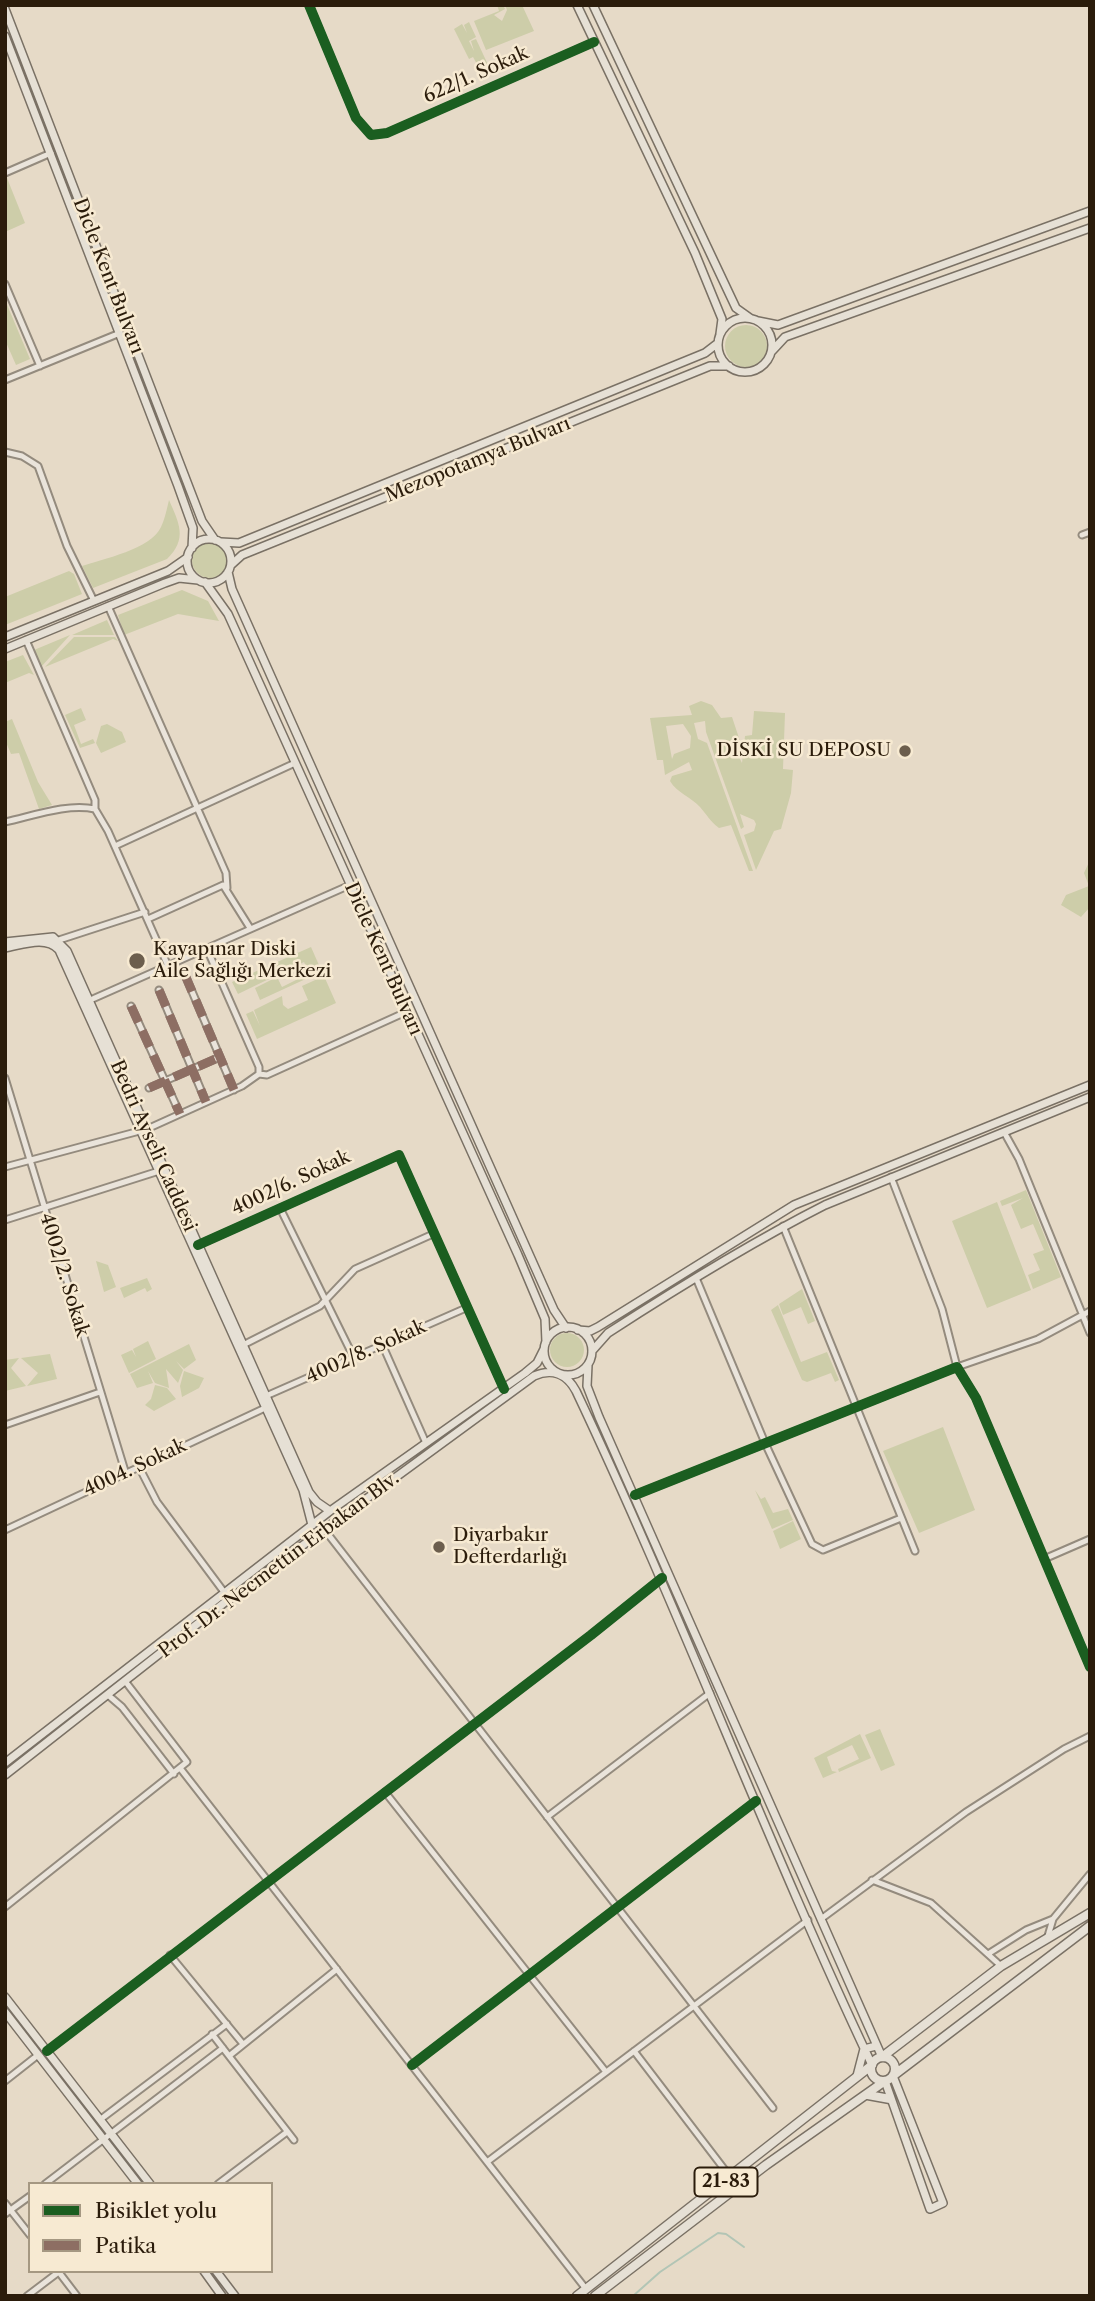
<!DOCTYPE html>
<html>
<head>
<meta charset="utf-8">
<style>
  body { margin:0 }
  #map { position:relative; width:1095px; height:2301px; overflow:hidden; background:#e6dac7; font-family:"Libre Caslon Text",serif }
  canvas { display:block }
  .frame { position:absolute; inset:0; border:7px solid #2b1c0b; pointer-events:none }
  .legend { position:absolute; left:28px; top:2182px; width:245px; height:91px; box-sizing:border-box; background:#f7ead2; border:2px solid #a59882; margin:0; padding:9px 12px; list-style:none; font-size:21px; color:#2b1c0b }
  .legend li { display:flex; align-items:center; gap:14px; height:35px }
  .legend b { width:35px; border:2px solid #a59882 }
</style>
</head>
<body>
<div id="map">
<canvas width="1095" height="2301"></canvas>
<div class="frame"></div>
<ul class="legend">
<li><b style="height:9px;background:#1b5e20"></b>Bisiklet yolu</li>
<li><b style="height:9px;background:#8d6e63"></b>Patika</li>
</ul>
</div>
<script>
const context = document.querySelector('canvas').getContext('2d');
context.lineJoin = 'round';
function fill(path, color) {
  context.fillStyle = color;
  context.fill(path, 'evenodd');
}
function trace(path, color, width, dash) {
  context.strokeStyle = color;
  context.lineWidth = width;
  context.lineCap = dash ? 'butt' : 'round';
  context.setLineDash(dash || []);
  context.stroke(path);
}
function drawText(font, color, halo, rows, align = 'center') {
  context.font = font + ' "Libre Caslon Text",serif';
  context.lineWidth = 5;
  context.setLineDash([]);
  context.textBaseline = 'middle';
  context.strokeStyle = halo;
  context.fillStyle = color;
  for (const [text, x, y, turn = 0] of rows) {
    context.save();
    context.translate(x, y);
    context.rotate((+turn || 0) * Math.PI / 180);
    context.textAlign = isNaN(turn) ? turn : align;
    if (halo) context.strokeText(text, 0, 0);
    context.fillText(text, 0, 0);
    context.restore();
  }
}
fill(new Path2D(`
  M 497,5 L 503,5 L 505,9 L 494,15 L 502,21 L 507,10 L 505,5 L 522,5 L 534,31 L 486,50 L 474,21 L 499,11 Z
  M 469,22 L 476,37 L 469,41 L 474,51 L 471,41 L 476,39 L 490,69 L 482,73 L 473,57 L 469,59 L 454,29 L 462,24 L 467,33 L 464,25 Z
  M 7,178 L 25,223 L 5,232 L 5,179 Z
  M 5,300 L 30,359 L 16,365 L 5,340 Z
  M725 346a21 21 0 1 1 42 0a21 21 0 1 1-42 0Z
  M 169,500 C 179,523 188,539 167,559 L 93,588 L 82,566 C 103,559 151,549 161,527 C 165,519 167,508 169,500 Z
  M192 560a18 18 0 1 1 36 0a18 18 0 1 1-36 0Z
  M 69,571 L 74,574 L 82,594 L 5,625 L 5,597 Z
  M 182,590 L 208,601 L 219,621 L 178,614 L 124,635 L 118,615 Z
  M 107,620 L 114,635 L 72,635 Z
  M 70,635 L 41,667 L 34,650 Z
  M 74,637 L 115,637 L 118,641 L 113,639 L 45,667 Z
  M 23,655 L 34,675 L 29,673 L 5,683 L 5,662 Z
  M 701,701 L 712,705 L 721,718 L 732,717 L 742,747 L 736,751 L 742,763 L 745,736 L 752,735 L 754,711 L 785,713 L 783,769 L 793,770 L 791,793 L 781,829 L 774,831 L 756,870 L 744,835 L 754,831 L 756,824 L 754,820 L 740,814 L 744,827 L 741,829 L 706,732 L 705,721 L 694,723 L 698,739 L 707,743 L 753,871 L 749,871 L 731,825 L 719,828 C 710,821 707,815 700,807 C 691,797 677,793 670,781 L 672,776 L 692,770 L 689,762 L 665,775 L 663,760 L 657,760 L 650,718 L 692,715 L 689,706 ZM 683,724 L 691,736 L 690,748 L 674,754 L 672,759 L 666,726 Z
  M 81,708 L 86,720 L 74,725 L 81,744 L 93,739 L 95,743 L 80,748 L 65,715 Z
  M 12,719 L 38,782 L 52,805 L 39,809 L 19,753 L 11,754 L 5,740 L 5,722 Z
  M 107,724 L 122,732 L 126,742 L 101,753 L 96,743 L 101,726 Z
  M 1090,860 L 1090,907 L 1081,917 L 1061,905 L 1066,895 L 1089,886 L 1084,873 Z
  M 311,947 L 322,972 L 311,977 L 304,962 L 238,994 L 232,982 Z
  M 303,964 L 310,977 L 260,1000 L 255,988 L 277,977 L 282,987 L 298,979 L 294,969 Z
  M 324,976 L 336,1003 L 257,1039 L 246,1014 L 253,1011 L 260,1026 L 254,1010 L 282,996 L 283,1005 L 288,1009 L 308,1000 L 302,986 Z
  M 1026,1190 L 1061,1277 L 1033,1289 L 1028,1275 L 1040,1270 L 1033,1254 L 1044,1250 L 1033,1224 L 1021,1229 L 1011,1205 L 1023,1198 L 1002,1206 L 1000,1201 Z
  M 997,1202 L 1031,1290 L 987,1308 L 952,1221 Z
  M 96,1261 L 108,1265 L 116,1287 L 104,1292 Z
  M 147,1278 L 152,1289 L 147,1292 L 145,1288 L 124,1298 L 120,1288 Z
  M 802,1289 L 815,1321 L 808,1324 L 801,1307 L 783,1315 L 779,1304 Z
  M 778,1305 L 801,1362 L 827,1352 L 839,1380 L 835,1382 L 831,1373 L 807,1382 L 802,1380 L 771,1310 Z
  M550 1350a17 17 0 1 1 34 0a17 17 0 1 1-34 0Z
  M 148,1341 L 156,1359 L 129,1373 L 121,1355 L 132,1350 L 136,1357 L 133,1349 Z
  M 189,1344 L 196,1360 L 184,1369 L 176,1361 L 183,1370 L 178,1383 L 166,1369 L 169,1388 L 155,1383 L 148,1371 L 153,1383 L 137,1388 L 130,1374 Z
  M 50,1354 L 57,1379 L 27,1386 L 38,1373 L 21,1358 Z
  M 19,1358 L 11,1368 L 26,1386 L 5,1391 L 5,1360 Z
  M 184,1371 L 204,1378 L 199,1388 L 182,1397 L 180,1386 Z
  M 155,1385 L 167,1388 L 176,1399 L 154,1411 L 145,1405 L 151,1399 Z
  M 943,1427 L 975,1510 L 919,1533 L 883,1451 Z
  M 755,1490 L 761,1499 L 765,1497 L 773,1513 L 788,1509 L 793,1520 L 772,1529 Z
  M 793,1521 L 801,1539 L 780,1549 L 773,1531 Z
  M 880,1729 L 895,1765 L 881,1771 L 865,1735 Z
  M 860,1734 L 871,1758 L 839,1772 L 838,1769 L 859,1759 L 852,1745 L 827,1757 L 832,1771 L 837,1772 L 823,1778 L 814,1758 Z`), '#cdcda9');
trace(new Path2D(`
  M 633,2296 L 660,2272 L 718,2233 L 726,2234 L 744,2247`), '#b2c5b5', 2);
const minor = new Path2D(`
  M 309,5 L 356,118 L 371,135 L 387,133 L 594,42
  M 5,173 L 51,153
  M 5,284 L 40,366
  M 5,380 L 120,333
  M 5,452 L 22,456 L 38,466 L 67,546 L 94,601
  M 1082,535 L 1090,532
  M 108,606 L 226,873 L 227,888
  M 26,640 L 95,800 L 95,809
  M 5,822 C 33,816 67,803 95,809 L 108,831 L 168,966
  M 115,846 L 295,763
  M 148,919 L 223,885 L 250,928
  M 59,940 L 145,912
  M 207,949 L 259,1067 L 259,1074
  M 185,975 L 234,1090
  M 159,990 L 206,1102
  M 88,1001 L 350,885
  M 131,1006 L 180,1114
  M 259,1074 L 267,1075 L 406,1012
  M 5,1078 L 125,1471
  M 149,1088 L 220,1057
  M 1004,1132 L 1019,1159 L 1090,1333
  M 5,1167 L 147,1129 L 242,1086 L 259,1074
  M 891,1177 L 942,1309 L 957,1367 L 1038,1339 L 1090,1311
  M 280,1208 L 353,1356
  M 5,1220 L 159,1171
  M 783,1226 L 915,1551
  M 198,1245 L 399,1155 L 504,1389
  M 696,1278 L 765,1443 L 812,1544 L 823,1550 L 901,1518
  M 382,1344 L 426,1443
  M 243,1345 L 320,1306 L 355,1269 L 433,1234
  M 266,1396 L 466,1308
  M 5,1425 L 100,1392
  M 138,1465 L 157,1502 L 224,1592
  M 635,1495 L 957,1367 L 976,1398 L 1090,1667
  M 324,1529 L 773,2108
  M 5,1530 L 265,1408
  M 1044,1559 L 1090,1539
  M 108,1695 L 122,1707 L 174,1774
  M 180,1768 L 586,2289
  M 385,1792 L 606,2072
  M 547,1817 L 710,1693
  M 872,1880 L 931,1903 L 1001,1966
  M 5,1907 L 187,1762 L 125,1681
  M 821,1919 L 966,1812 L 1064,1749 L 1090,1736
  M 1048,1936 L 1053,1919 L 1090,1874
  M 988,1954 L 1026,1930 L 1053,1919
  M 170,1955 L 243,2044
  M 212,2034 L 294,2140
  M 47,2051 L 591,1635 L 662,1578
  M 634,2051 L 731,2178
  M 229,2056 L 337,1969
  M 412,2065 L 756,1801
  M 5,2081 L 38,2055
  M 101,2119 L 227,2024
  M 487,2162 L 808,1920
  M 45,2184 L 223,2048
  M 218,2184 L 287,2132
  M 5,2203 L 30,2235
  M 5,2214 L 30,2196
  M 58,2271 L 77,2296
  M 27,2296 L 60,2271`);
const major = new Path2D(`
  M 577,5 L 695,253 L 722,319 L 720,334
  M 593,5 L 736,308 L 750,318
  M 5,9 L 202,521 L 215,540
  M 5,36 L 178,486 L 193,528 L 192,548
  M718 345a27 27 0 1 1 54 0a27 27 0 1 1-54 0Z
  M 758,321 L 778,325 L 1090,211
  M 772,351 L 785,337 L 1090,228
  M187 561a22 22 0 1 1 44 0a22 22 0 1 1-44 0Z
  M 221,542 L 239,543 L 705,353 L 718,343
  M 231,565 L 242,555 L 710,366 L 729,366
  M 228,572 L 232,589 L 554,1310 L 566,1328
  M 205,582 L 228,614 L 518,1255 L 545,1319 L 546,1342
  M 5,637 L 168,571 L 188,557
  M 5,649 L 165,583 L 179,578 L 198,580
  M 5,942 L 53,937 L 67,951 L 309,1492 L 317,1502 L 330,1511
  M 5,948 C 22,945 46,935 59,950 L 303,1490 L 312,1525
  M544 1351a24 24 0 1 1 48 0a24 24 0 1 1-48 0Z
  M 578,1330 L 590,1331 L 598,1327 L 794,1205 L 1090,1085
  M 592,1351 L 608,1333 C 679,1287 750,1243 825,1205 L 1090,1097
  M 588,1365 L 587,1386 L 599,1417 L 882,2057
  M 5,1763 L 330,1511 L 525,1373 L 537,1363 L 544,1349
  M 5,1775 L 224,1603 L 534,1376 C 552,1368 567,1374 576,1391 C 681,1613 767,1843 872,2065
  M 5,1997 L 150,2184
  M 5,2012 L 138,2184
  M 857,2076 L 864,2049 L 876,2046
  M 885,2081 L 930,2209 L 943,2203 L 893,2076
  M 204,2271 L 222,2296
  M 216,2271 L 235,2296`);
const highway = new Path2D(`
  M 882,2057 L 1001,1966 L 1090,1913
  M871 2069a12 12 0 1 1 24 0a12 12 0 1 1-24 0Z
  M 894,2075 L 1090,1926
  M 868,2095 L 890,2099
  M 577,2296 L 872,2065
  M 595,2296 L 766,2165 L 885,2081`);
trace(minor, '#948b7e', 9);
trace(major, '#7a7165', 10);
trace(highway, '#7a7165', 11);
trace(minor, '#eae4db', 5);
trace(major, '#e6e0d5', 7);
trace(highway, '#e6e0d5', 8);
trace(new Path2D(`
  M 185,975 L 234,1090
  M 159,990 L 206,1102
  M 131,1006 L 180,1114
  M 149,1088 L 220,1057`), '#8d6e63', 9, [18, 9]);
trace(new Path2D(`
  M 309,5 L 356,118 L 371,135 L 387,133 L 594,42
  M 198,1245 L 399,1155 L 504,1389
  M 635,1495 L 957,1367 L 976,1398 L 1090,1667
  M 47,2051 L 591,1635 L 662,1578
  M 412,2065 L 756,1801`), '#1b5e20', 10);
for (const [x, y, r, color] of [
  [905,751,7,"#6c5e4d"],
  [137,961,9,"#6c5e4d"],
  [439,1547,7,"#6c5e4d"]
]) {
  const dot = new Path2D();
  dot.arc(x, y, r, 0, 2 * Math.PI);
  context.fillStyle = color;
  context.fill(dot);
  trace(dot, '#f7ead2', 2.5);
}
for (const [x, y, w] of [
  [726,2182,63]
]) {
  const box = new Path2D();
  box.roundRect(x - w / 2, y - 14.5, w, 29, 5);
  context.fillStyle = '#f7ead2';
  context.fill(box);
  trace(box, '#2b1c0b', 2);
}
drawText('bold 18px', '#2b1c0b', null, [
  ["21-83",726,2182]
]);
drawText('19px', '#2b1c0b', '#f7ead2', [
  ["622/1. Sokak",476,75,-24],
  ["Dicle Kent Bulvarı",108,276,69],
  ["Mezopotamya Bulvarı",478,460,-22],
  ["Dicle Kent Bulvarı",383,959,66],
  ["Bedri Ayseli Caddesi",153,1146,66],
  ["4002/6. Sokak",291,1183,-25],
  ["4002/2. Sokak",64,1275,73],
  ["4002/8. Sokak",366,1352,-24],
  ["4004. Sokak",135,1468,-25],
  ["Prof. Dr. Necmettin Erbakan Blv.",279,1565,-37]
]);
drawText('19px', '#2b1c0b', '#f7ead2', [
  ["DİSKİ SU DEPOSU",891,751,"right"],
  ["Kayapınar Diski",153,950],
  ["Aile Sağlığı Merkezi",153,972],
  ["Diyarbakır",453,1536],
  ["Defterdarlığı",453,1558]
], 'left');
</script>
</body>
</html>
